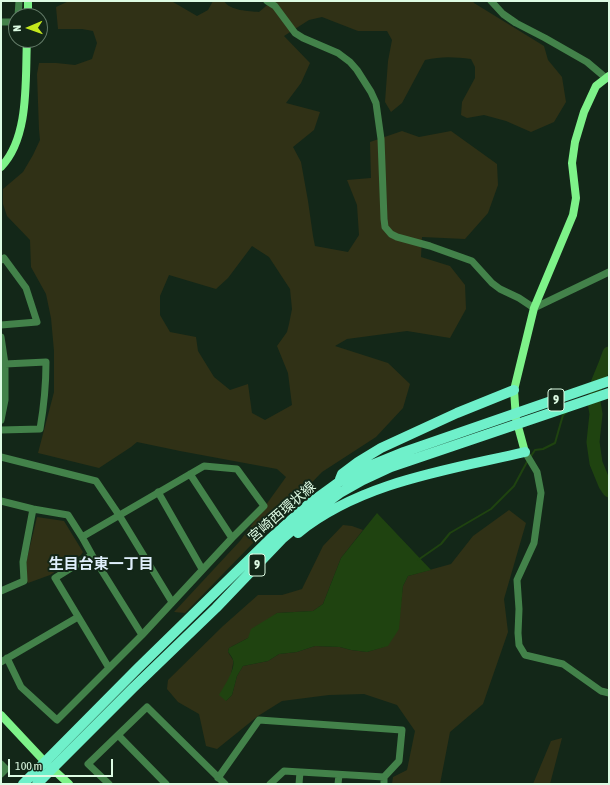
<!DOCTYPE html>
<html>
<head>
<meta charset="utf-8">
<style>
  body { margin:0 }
  #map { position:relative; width:610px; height:785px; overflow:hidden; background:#132718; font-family:"Asap Condensed",sans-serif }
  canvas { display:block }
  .frame { position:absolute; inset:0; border:2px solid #ddfbe3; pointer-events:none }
  .north { position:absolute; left:8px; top:8px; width:40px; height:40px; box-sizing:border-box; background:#132718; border:1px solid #647c69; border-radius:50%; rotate:268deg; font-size:11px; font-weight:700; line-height:16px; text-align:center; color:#ddfbe3 }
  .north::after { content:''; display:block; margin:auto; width:14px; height:18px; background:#c4e81d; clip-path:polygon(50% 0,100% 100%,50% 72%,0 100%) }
  .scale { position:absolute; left:8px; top:759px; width:105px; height:18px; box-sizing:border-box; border:2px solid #ddfbe3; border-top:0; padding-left:5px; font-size:12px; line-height:14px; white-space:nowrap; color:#ddfbe3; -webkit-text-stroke:3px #132718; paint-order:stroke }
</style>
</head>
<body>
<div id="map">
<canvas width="610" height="785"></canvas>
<div class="frame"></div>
<div class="north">N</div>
<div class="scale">100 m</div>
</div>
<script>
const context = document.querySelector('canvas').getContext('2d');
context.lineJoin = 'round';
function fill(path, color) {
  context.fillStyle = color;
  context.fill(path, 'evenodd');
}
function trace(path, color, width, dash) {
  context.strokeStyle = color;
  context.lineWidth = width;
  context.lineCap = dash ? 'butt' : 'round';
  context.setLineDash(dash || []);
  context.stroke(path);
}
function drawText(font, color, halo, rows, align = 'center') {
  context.font = font + ' "Asap Condensed","Noto Sans JP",sans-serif';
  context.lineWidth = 4;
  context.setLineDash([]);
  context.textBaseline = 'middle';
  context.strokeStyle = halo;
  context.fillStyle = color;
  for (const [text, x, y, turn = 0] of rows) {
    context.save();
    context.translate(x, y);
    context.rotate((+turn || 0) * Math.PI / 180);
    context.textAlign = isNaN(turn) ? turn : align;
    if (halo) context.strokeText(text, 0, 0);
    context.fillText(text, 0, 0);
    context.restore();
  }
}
fill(new Path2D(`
  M 69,1 L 173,1 L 173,2 L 197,16 L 208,10 L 213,1 L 224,1 C 230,11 249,11 259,12 L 272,1 L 473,1 L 474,3 L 544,46 L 548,60 L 562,77 L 566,102 L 554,122 L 531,132 L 506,121 L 484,115 L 467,118 L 461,115 L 462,102 L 475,78 L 475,67 L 471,59 C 455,57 442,56 425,60 L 402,103 L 391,112 L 385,102 L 388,61 L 392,40 L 387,31 L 358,31 L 322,17 L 309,20 L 284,36 L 310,63 L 301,83 L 286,103 L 320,112 L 314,130 L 293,147 L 301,162 L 308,201 L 313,236 L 315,246 L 348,252 L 359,235 L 357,205 L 347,180 L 371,178 L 370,142 L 402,131 L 419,137 L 451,131 L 497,164 L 498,185 L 488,213 L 465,239 L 422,237 L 421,257 L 450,266 L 465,285 L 466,309 L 450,338 L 407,331 L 347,339 L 335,346 L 388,363 L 410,384 L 403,408 L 376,437 L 322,472 L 185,613 L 174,612 L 240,541 L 286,477 L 277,469 L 180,451 L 137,442 L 131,447 L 99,468 L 38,453 L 54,392 L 54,351 L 51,318 L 46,294 L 31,267 L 30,240 L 7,216 L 3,204 L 3,189 L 23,172 L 33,155 L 40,140 L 39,130 L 37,74 L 39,63 L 56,63 L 75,65 L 92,59 L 97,43 L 93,31 L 82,29 L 58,29 L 56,7 ZM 252,246 L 269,257 L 290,289 L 292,309 L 289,324 L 287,332 L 277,346 L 288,373 L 292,405 L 265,420 L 252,413 L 248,384 L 230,390 L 214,377 L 198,351 L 196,337 L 170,332 L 160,315 L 160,296 L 169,275 L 216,289 L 228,278 Z
  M 509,510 L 526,523 L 504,599 L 508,632 L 483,704 L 450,732 L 440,784 L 392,784 L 393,777 L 407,770 L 415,731 L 397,705 L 364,694 L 329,695 L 282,701 L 258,716 L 217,749 L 206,746 L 199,714 L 178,702 L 167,689 L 168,680 L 223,626 L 258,595 L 282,595 L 302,589 L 323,546 L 343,525 L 352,526 L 363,530 L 341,558 L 323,604 L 313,611 L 277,613 L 248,638 L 229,648 L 228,652 L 233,660 L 233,664 L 226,701 L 232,695 L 237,676 L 243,666 L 268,661 L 279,654 L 297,652 L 315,646 L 340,647 L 351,650 L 367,652 L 383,647 L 400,610 L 403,586 L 408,576 L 451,564 L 473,536 Z
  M 37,517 L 64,521 L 83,552 L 81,555 L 50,575 L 28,583 L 27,581 L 26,563 Z
  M 562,738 L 550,784 L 533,784 L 551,741 Z`), '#303116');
fill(new Path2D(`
  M 377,513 L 431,570 L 408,576 L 403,586 L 399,629 L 388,646 L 367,652 L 351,650 L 340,647 L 315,646 L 297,652 L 279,654 L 268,661 L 243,666 L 237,676 L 232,695 L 226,701 L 219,695 C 223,688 236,669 233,660 C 232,657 230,654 228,652 L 229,648 L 248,638 L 251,629 L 277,613 L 313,611 L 323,604 L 341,558 Z`), '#1f4310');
trace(new Path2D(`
  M 531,456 L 535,450 L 543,449 L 555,443 L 563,415 L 567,412
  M 418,560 L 441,544 L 450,533 L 491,509 L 514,486 L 528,460`), '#1f4310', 2);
trace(new Path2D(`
  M 609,353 L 605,364 L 596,386 L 594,402 L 596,414 L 593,442 L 596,463 L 605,485 L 609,491`), '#1f4310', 13);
trace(new Path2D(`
  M 267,1 L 275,6 L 295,33 L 303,38 L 338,53 L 350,62 L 357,70 L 371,92 L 376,103 L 381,139 L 384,219 L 385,227 L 391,234 L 397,237 L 430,246 L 472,261 L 492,283 L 500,289 L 519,298 L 534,308 L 609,272
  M 491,1 L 503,14 L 516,23 L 545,38 L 587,62 L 606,78
  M 18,16 L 19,1
  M 1,22 L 16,22
  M 1,260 L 4,258 L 26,288 L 37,322 L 1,325
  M 1,337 L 5,364 L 5,400 L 1,420
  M 1,430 L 40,429 C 44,406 46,385 46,362 L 5,364
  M 525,452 L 537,472 L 541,493 L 534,543 L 517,580 L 519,609 L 518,633 L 519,645 L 525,655 L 563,664 L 601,691 L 609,693
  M 1,457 L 96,481 L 119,515 L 172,602
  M 190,474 L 232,538
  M 158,492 L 202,569
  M 1,501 L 33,509 L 68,515 L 82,537 L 92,555 L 142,635
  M 92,555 L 55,578 L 109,668
  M 1,591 L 24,581 L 23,562 L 33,509
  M 7,658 L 21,687 L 57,720 L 142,635 L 232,538 L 264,506 L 237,469 L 204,466 L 82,537
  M 1,662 L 78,617
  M 118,735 L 166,784
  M 1,764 L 6,769 L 1,774
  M 218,778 L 259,720 L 402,730 L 399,761 L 384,777 L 384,784
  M 109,784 L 88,764 L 147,707 L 225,784
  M 270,784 L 284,771 L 384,777
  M 299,784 L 300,772
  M 338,784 L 339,775`), '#43824a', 7);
trace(new Path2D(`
  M 28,16 L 28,1
  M 1,167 C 30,137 25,79 27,40
  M 525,452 L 516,419 L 514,390 L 534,308 L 573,215 L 576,198 L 572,163 L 575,142 L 584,112 L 596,86 L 609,76
  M 1,715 L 45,762 L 69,784`), '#7ef289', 8);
trace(new Path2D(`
  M 340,479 L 342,474 L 358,462 L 381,448 L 457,413 L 514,390
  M 298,533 C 361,482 448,470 525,452
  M 23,784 L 138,668 L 270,539 L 310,503 L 339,482 L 372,465 L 404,452 L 609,381
  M 37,784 L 133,688 L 216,608 L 282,539 L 314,512 L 340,493 L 363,480 L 391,467 L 609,393`), '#6ff0ca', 10);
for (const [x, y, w] of [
  [556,400,16],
  [257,565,16]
]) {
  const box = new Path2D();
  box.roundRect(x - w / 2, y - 11, w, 22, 3);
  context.fillStyle = '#132718';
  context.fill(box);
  trace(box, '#ddfbe3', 1);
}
drawText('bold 13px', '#ddfbe3', null, [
  ["9",556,400],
  ["9",257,565]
]);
drawText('14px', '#ddfbe3', '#132718', [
  ["宮崎西環状線",282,512,-41]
]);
drawText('bold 15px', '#dfeffc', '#132718', [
  ["生目台東一丁目",101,564]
]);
</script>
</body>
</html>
